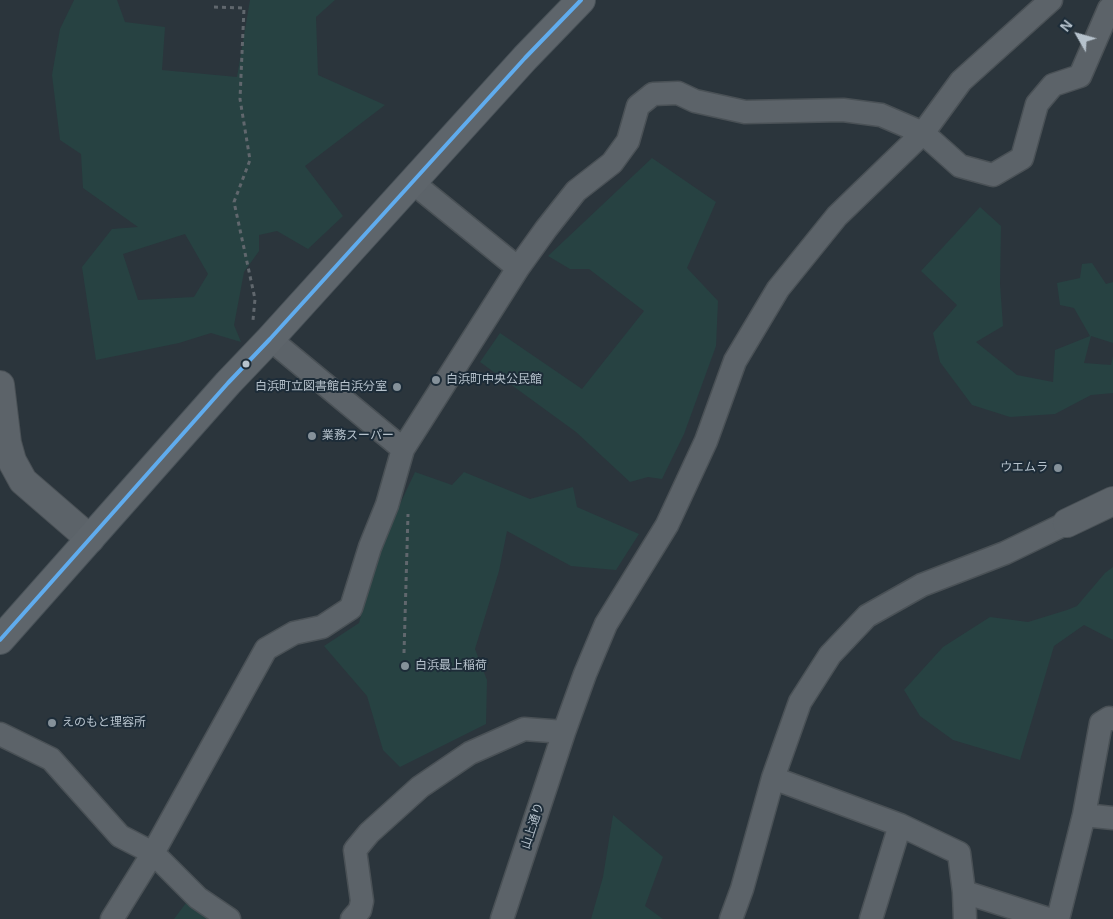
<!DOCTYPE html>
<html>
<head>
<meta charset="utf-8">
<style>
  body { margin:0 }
  #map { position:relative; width:1113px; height:919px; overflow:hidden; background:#2b353c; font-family:Arial,sans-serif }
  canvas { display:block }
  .north { position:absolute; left:1053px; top:10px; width:50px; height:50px; -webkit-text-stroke:4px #1d2c38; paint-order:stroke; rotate:308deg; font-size:14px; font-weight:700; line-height:20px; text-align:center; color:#b6c2cc }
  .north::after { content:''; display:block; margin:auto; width:18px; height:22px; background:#b6c2cc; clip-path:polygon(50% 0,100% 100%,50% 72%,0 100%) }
</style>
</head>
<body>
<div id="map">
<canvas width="1113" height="919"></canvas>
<div class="north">N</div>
</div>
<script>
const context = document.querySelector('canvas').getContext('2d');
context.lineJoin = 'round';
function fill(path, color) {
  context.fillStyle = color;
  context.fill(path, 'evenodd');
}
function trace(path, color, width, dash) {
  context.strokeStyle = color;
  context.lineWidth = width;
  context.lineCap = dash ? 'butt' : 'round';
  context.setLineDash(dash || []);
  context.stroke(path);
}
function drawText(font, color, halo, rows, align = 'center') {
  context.font = font + ' Arial,"Noto Sans JP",sans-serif';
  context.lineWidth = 4;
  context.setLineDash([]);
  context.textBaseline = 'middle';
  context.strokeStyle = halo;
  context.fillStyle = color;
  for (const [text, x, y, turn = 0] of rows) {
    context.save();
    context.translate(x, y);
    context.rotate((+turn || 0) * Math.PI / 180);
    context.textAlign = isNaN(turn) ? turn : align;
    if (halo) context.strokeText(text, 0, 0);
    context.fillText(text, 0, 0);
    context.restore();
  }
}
fill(new Path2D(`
  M 74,0 L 117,0 L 125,22 L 165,27 L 162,70 L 237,77 L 250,0 L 335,0 L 316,17 L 318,75 L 385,105 L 305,166 L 343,216 L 308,249 L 277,231 L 259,235 L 259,251 L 244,272 L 234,325 L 241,342 L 211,333 L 179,343 L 96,360 L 82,267 L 112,229 L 138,227 L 83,188 L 81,154 L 60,140 L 52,75 L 60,29 ZM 185,234 L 208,274 L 194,297 L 138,300 L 123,254 Z
  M 652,158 L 716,202 L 687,268 L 718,301 L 716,346 L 684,434 L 662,479 L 648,477 L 630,482 L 576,432 L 480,362 L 500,333 L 582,389 L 644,311 L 589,269 L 570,269 L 548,256 Z
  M 980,207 L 1001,226 L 1000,284 L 1003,326 L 976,342 L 1017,375 L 1053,382 L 1055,350 L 1090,336 L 1074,308 L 1060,305 L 1057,283 L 1080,278 L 1082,264 L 1092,263 L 1106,284 L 1113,282 L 1113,343 L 1091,336 L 1084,363 L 1111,365 L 1113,356 L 1113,393 L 1091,395 L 1055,414 L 1010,417 L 972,405 L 940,362 L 933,333 L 957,305 L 921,271 Z
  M 415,472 L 452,485 L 464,472 L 530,499 L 573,487 L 577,507 L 639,534 L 616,570 L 571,566 L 507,531 L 499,571 L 475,649 L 487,680 L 486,724 L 400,767 L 383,750 L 367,696 L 324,646 L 359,623 L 378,551 Z
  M 1113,567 L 1113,640 L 1084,625 L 1054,646 L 1020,760 L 953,740 L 920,716 L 904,690 L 943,647 L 990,617 L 1028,622 L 1067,610 L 1077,606 L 1105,573 Z
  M 613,815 L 663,857 L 645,906 L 663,919 L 591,919 L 603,877 Z
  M 186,903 L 208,919 L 174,919 Z`), '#274242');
const minor = new Path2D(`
  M 412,182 L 518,268
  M 270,339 L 403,449
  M 0,734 L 51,759 L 120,836 L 153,853 L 198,898 L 229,919
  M 773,778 L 900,825 L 959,853 L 964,892 L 965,919
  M 1084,815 L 1113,818
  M 964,892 L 1048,919
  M 112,919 L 153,853 L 266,649 L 294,633 L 322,627 L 351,608 L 370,547 L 387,505 L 403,449 L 518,268 L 546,229 L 576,191 L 612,163 L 628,141 L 638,106 L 653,94 L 678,93 L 695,101 L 745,112 L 843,110 L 881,115 L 923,133 L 960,166 L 993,175 L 1022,158 L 1037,104 L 1053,85 L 1080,76 L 1109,9 L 1113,8
  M 352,919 L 360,910 L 362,901 L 355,850 L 369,833 L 420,787 L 470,753 L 524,729 L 564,732
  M 502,919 L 564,732 L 585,674 L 606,624 L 667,525 L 706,441 L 735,361 L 778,289 L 837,216 L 923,133 L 961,81 L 1051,0
  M 731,919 L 742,889 L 773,778 L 800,702 L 830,655 L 867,616 L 922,585 L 1005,553 L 1067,523
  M 871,919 L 900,825
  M 1058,919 L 1084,815 L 1101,723 L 1109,718 L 1113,719`);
const tertiary = new Path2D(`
  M 0,385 L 7,443 L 12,461 L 23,481 L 90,539
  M 1067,523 L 1113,501`);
const primary = new Path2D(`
  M 0,640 L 228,383 L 270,339 L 525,58 L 581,0`);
trace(minor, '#4a5156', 25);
trace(tertiary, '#4a5156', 30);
trace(primary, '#495258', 30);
trace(new Path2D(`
  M 214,7 L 244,8 L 240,99 L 250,160 L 234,202 L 255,299 L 253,320
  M 404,653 L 408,514`), '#60676d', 3, [4, 4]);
trace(minor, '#5c6369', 22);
trace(tertiary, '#5c6369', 28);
trace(primary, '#5e656b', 28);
trace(new Path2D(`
  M 0,640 L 228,383 L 270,339 L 525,58 L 581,0`), '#60acee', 4);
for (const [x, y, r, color] of [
  [246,364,4.5,"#b6c2cc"],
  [436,380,5,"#85919a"],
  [397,387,5,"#85919a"],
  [312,436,5,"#85919a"],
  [1058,468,5,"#85919a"],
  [405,666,5,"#85919a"],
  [52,723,5,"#85919a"]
]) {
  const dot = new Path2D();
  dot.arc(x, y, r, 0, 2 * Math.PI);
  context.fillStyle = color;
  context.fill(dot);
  trace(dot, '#1d2c38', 2);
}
drawText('12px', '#b6c2cc', '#1d2c38', [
  ["白浜町中央公民館",446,380],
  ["白浜町立図書館白浜分室",387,387,"right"],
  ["業務スーパー",322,436],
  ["ウエムラ",1048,468,"right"],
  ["白浜最上稲荷",415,666],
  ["えのもと理容所",62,723]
], 'left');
drawText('12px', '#b6c2cc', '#1d2c38', [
  ["山上通り",533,826,-72]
]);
</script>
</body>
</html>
